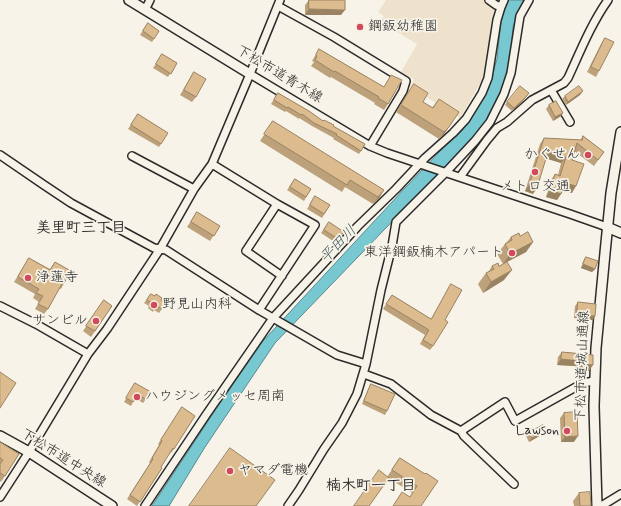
<!DOCTYPE html>
<html>
<head>
<meta charset="utf-8">
<style>
  body { margin:0 }
  canvas { display:block; background:#f7f3e8 }
</style>
</head>
<body>
<canvas width="621" height="506"></canvas>
<script>
const context = document.querySelector('canvas').getContext('2d');
context.lineJoin = 'round';
function fill(path, color) {
  context.fillStyle = color;
  context.fill(path, 'evenodd');
}
function trace(path, color, width, dash) {
  context.strokeStyle = color;
  context.lineWidth = width;
  context.lineCap = dash ? 'butt' : 'round';
  context.setLineDash(dash || []);
  context.stroke(path);
}
function drawText(font, color, halo, rows, align = 'center') {
  context.font = font + ' Mynerve,"Klee One",sans-serif';
  context.lineWidth = 3.5;
  context.setLineDash([]);
  context.textBaseline = 'middle';
  context.strokeStyle = halo;
  context.fillStyle = color;
  for (const [text, x, y, turn = 0] of rows) {
    context.save();
    context.translate(x, y);
    context.rotate((+turn || 0) * Math.PI / 180);
    context.textAlign = isNaN(turn) ? turn : align;
    if (halo) context.strokeText(text, 0, 0);
    context.fillText(text, 0, 0);
    context.restore();
  }
}
fill(new Path2D(`
  M 386,0 L 501,0 L 496,11 L 484,77 L 460,118 L 410,87 L 414,79 L 401,72 L 417,44 L 380,22 L 384,16 L 378,12 Z`), '#efe2cd');
const water = new Path2D(`
  M 508,0 L 524,0 L 517,14 L 513,27 L 511,51 L 508,69 L 502,92 L 487,122 L 471,143 L 410,203 L 275,343 L 205,447 L 169,506 L 152,506 L 216,409 L 263,341 L 405,188 L 444,147 L 462,131 L 473,115 L 489,85 L 497,59 L 501,21 Z`);
fill(water, '#78c8d2');
trace(water, '#59898f', 1);
const minor = new Path2D(`
  M 489,0 L 496,5 L 501,7
  M 278,6 L 334,37 L 406,81 L 403,91 L 370,146
  M 145,10 L 150,0
  M 250,74 L 370,146 L 387,153 L 570,214 L 607,227
  M 551,90 L 570,122
  M 0,155 L 44,185 L 71,203 L 154,248 L 166,250 L 259,310 L 337,355 L 366,364
  M 132,156 L 194,189
  M 212,164 L 277,204 L 315,225 L 259,310
  M 460,177 L 487,140 L 497,128 L 507,122 L 532,100 L 564,83 L 568,78 C 580,52 591,24 608,0
  M 277,204 L 246,251 L 282,276
  M 0,306 L 36,324 L 88,354
  M 364,374 L 391,384 L 431,415 L 461,431 L 464,436 L 514,484
  M 461,431 L 505,402 L 515,421 L 583,383 L 594,381
  M 0,497 L 29,452 L 88,354 L 107,329 L 160,249 L 194,189 L 212,164 L 250,74 L 280,0
  M 597,505 L 603,505 L 621,494
  M 145,506 L 206,415 L 273,318 L 358,226 L 396,189 L 425,158 L 453,133 L 466,119 L 482,93 L 488,78 L 497,20 L 501,7 L 504,0
  M 288,506 L 299,490 L 324,449 L 342,423 L 357,394 L 366,364 L 381,290 L 392,246 L 396,222 L 446,172 L 475,141 L 490,122 L 504,94 L 511,73 L 520,16 L 529,0`);
const tertiary = new Path2D(`
  M 129,0 L 250,74
  M 607,227 L 621,233
  M 0,436 L 29,452 L 112,506
  M 597,506 L 594,406 L 596,348 L 605,253 L 611,193 L 621,132`);
trace(minor, '#2b2b2b', 10);
trace(tertiary, '#2b2b2b', 12);
trace(minor, '#f7f3e8', 7);
trace(tertiary, '#f7f3e8', 9);
fill(new Path2D(`
  M 309,0 L 341,15 L 305,15 L 305,5 Z
  M 148,23 L 159,31 L 152,42 L 140,35 Z
  M 605,38 L 599,71 L 596,77 L 587,72 L 601,44 Z
  M 319,49 L 384,87 L 391,75 L 388,104 L 384,110 L 374,104 L 375,103 L 331,77 L 330,78 L 311,66 L 314,62 L 312,61 Z
  M 162,54 L 177,63 L 168,77 L 153,68 Z
  M 194,72 L 196,97 L 192,102 L 180,95 Z
  M 414,84 L 423,102 L 432,108 L 439,99 L 449,127 L 444,134 L 439,139 L 396,112 Z
  M 278,93 L 323,121 L 333,126 L 361,151 L 359,154 L 333,139 L 334,138 L 312,126 L 299,118 L 299,119 L 286,111 L 285,112 L 271,104 Z
  M 529,93 L 522,102 L 512,111 L 505,105 L 507,102 Z
  M 580,95 L 566,105 L 562,99 L 565,96 Z
  M 549,105 L 561,116 L 553,121 L 546,109 Z
  M 138,114 L 161,144 L 159,147 L 128,129 Z
  M 273,121 L 380,197 L 373,204 L 345,187 L 342,192 L 260,141 Z
  M 583,136 L 604,152 L 594,166 L 574,151 L 572,160 L 572,193 L 563,190 L 557,200 L 546,197 L 551,180 L 555,174 L 558,175 L 561,163 L 546,158 L 533,194 L 525,191 L 540,144 L 544,138 L 580,140 Z
  M 295,179 L 311,189 L 304,201 L 287,190 Z
  M 315,196 L 330,205 L 322,218 L 307,209 Z
  M 197,212 L 220,226 L 210,241 L 187,227 Z
  M 329,222 L 344,232 L 336,243 L 321,233 Z
  M 520,236 L 533,242 L 526,252 L 507,262 L 504,280 L 483,293 L 478,284 L 486,273 L 489,271 L 492,266 L 499,266 L 503,264 L 497,254 L 505,244 L 507,242 L 511,237 Z
  M 586,257 L 595,269 L 592,272 L 581,268 L 584,260 Z
  M 29,258 L 50,269 L 55,262 L 64,283 L 61,289 L 59,288 L 48,309 L 44,314 L 35,309 L 39,302 L 33,298 L 35,294 L 14,282 Z
  M 451,284 L 445,320 L 433,346 L 430,350 L 420,344 L 425,335 L 383,309 L 392,295 L 431,319 Z
  M 151,294 L 166,303 L 159,313 L 154,310 L 153,312 L 148,308 L 149,306 L 144,303 Z
  M 104,300 L 112,306 L 91,337 L 83,331 Z
  M 578,302 L 593,320 L 574,318 L 575,306 Z
  M 562,352 L 593,355 L 589,371 L 575,369 L 575,366 L 557,365 L 558,357 Z
  M 135,383 L 146,399 L 143,403 L 135,398 L 131,406 L 124,402 Z
  M 371,384 L 387,411 L 385,415 L 362,404 L 369,388 Z
  M 182,407 L 174,449 L 171,453 L 170,452 L 161,467 L 162,468 L 137,506 L 127,499 L 150,463 L 149,462 L 159,445 L 158,444 Z
  M 564,413 L 574,442 L 561,442 L 560,418 Z
  M 529,433 L 543,434 L 529,442 L 526,436 Z
  M 0,442 L 19,454 L 1,482 L 0,481 Z
  M 400,458 L 425,474 L 410,497 L 412,493 L 387,477 Z
  M 579,493 L 591,506 L 574,506 L 573,501 Z`), '#bda17a');
fill(new Path2D(`
  M 309,9 L 345,10 L 341,15 L 305,15 Z
  M 583,91 L 580,95 L 566,105 L 568,102 Z
  M 529,93 L 522,102 L 512,111 L 514,108 Z
  M 563,113 L 561,116 L 553,121 L 555,117 Z
  M 449,127 L 444,134 L 439,139 L 444,132 Z
  M 548,152 L 566,157 L 561,163 L 544,158 Z
  M 565,183 L 576,186 L 572,193 L 561,189 Z
  M 529,185 L 537,188 L 533,194 L 525,191 Z
  M 384,190 L 380,197 L 373,204 L 378,197 Z
  M 550,190 L 561,194 L 557,200 L 546,197 Z
  M 533,242 L 526,252 L 503,264 L 510,254 Z
  M 583,264 L 595,269 L 592,272 L 581,268 Z
  M 512,270 L 504,280 L 483,293 L 491,282 Z
  M 577,315 L 595,316 L 593,320 L 574,318 Z
  M 561,359 L 579,361 L 575,366 L 557,365 Z
  M 579,364 L 593,365 L 589,371 L 575,369 Z
  M 546,431 L 543,434 L 529,442 L 532,438 Z
  M 578,436 L 574,442 L 561,442 L 565,437 Z`), '#9a8363');
const building = new Path2D(`
  M 309,0 L 345,0 L 345,10 L 309,9 Z
  M 148,23 L 159,31 L 154,39 L 143,31 Z
  M 605,38 L 614,42 L 599,71 L 591,67 Z
  M 319,49 L 384,87 L 391,75 L 402,80 L 388,104 L 378,98 L 379,97 L 335,71 L 334,72 L 315,60 L 317,56 L 316,55 Z
  M 162,54 L 177,63 L 171,74 L 156,64 Z
  M 194,72 L 206,79 L 196,97 L 184,90 Z
  M 414,84 L 428,93 L 423,102 L 433,108 L 439,99 L 459,112 L 449,127 L 444,132 L 401,105 Z
  M 520,86 L 529,93 L 525,98 L 514,108 L 507,102 Z
  M 579,86 L 583,91 L 568,102 L 565,96 Z
  M 278,93 L 309,111 L 323,121 L 324,120 L 334,125 L 333,126 L 365,144 L 361,151 L 336,135 L 337,134 L 314,123 L 302,114 L 301,115 L 288,107 L 287,108 L 274,100 Z
  M 556,101 L 563,113 L 555,117 L 549,105 Z
  M 138,114 L 168,133 L 161,144 L 131,125 Z
  M 273,121 L 384,190 L 378,197 L 350,180 L 347,185 L 264,134 Z
  M 583,136 L 604,152 L 598,160 L 577,143 L 572,160 L 584,164 L 576,186 L 565,183 L 561,194 L 550,190 L 555,174 L 560,176 L 566,157 L 548,152 L 537,188 L 529,185 L 544,138 L 582,140 Z
  M 295,179 L 311,189 L 306,197 L 290,187 Z
  M 315,196 L 330,205 L 324,214 L 310,205 Z
  M 197,212 L 220,226 L 214,236 L 191,222 Z
  M 329,222 L 344,232 L 338,239 L 324,230 Z
  M 528,232 L 533,242 L 510,254 L 505,244 L 512,240 L 511,237 L 519,233 L 520,236 Z
  M 586,257 L 598,261 L 595,269 L 583,264 Z
  M 29,258 L 50,270 L 55,262 L 71,271 L 64,283 L 63,282 L 48,309 L 38,304 L 43,296 L 36,293 L 39,289 L 18,277 Z
  M 507,262 L 512,270 L 491,282 L 486,273 L 494,269 L 492,266 L 498,263 L 499,266 Z
  M 451,284 L 462,290 L 445,320 L 448,322 L 433,346 L 423,340 L 429,330 L 386,304 L 392,295 L 431,319 Z
  M 151,294 L 155,296 L 156,294 L 162,298 L 161,300 L 166,303 L 162,309 L 157,306 L 156,308 L 150,305 L 152,303 L 147,300 Z
  M 104,300 L 112,306 L 95,331 L 86,326 Z
  M 578,302 L 596,304 L 595,316 L 577,315 Z
  M 562,352 L 593,355 L 593,365 L 579,364 L 579,361 L 561,359 Z
  M 0,372 L 16,383 L 0,408 Z
  M 135,383 L 151,392 L 146,399 L 138,395 L 133,402 L 126,398 Z
  M 371,384 L 395,394 L 387,411 L 364,401 Z
  M 182,407 L 195,416 L 174,449 L 173,448 L 161,467 L 162,468 L 140,502 L 130,495 L 153,459 L 152,458 L 162,441 L 161,440 Z
  M 577,412 L 578,436 L 565,437 L 564,413 Z
  M 543,425 L 546,431 L 532,438 L 529,433 Z
  M 0,442 L 19,454 L 5,476 L 0,473 L 0,464 L 3,460 L 0,458 Z
  M 230,448 L 275,480 L 256,506 L 189,506 Z
  M 400,458 L 425,474 L 426,473 L 438,481 L 421,506 L 393,506 L 402,492 L 410,497 L 417,486 L 392,470 Z
  M 379,470 L 389,478 L 369,506 L 354,506 Z
  M 590,492 L 591,506 L 580,506 L 579,493 Z`);
fill(building, '#dcbb8e');
trace(building, '#9a8363', 1);
for (const [x, y, r, color] of [
  [360,27,4,"#d1495b"],
  [588,155,4,"#d1495b"],
  [535,172,4,"#d1495b"],
  [512,253,4,"#d1495b"],
  [28,278,4,"#d1495b"],
  [154,305,4,"#d1495b"],
  [96,321,4,"#d1495b"],
  [137,397,4,"#d1495b"],
  [567,431,4,"#d1495b"],
  [230,471,4,"#d1495b"]
]) {
  const dot = new Path2D();
  dot.arc(x, y, r, 0, 2 * Math.PI);
  context.fillStyle = color;
  context.fill(dot);
  trace(dot, '#f7f3e8', 1.5);
}
drawText('14px', '#2b2b2b', '#f7f3e8', [
  ["鋼鈑幼稚園",368,27],
  ["かぐせん",580,155,"right"],
  ["メトロ交通",535,187,"center"],
  ["東洋鋼鈑楠木アパート",504,253,"right"],
  ["浄蓮寺",36,278],
  ["野見山内科",162,305],
  ["サンビル",88,321,"right"],
  ["ハウジングメッセ周南",145,397],
  ["Lawson",559,431,"right"],
  ["ヤマダ電機",238,471]
], 'left');
drawText('14px', '#2b2b2b', '#f7f3e8', [
  ["下松市道青木線",279,75,31],
  ["下松市道城山通線",583,366,-88],
  ["下松市道中央線",63,459,32]
]);
drawText('bold 15px', '#2b2b2b', '#f7f3e8', [
  ["美里町三丁目",81,229],
  ["楠木町一丁目",371,487]
]);
drawText('italic 15px', '#425a5d', '#f7f3e8', [
  ["平田川",339,245,-46]
]);
</script>
</body>
</html>
